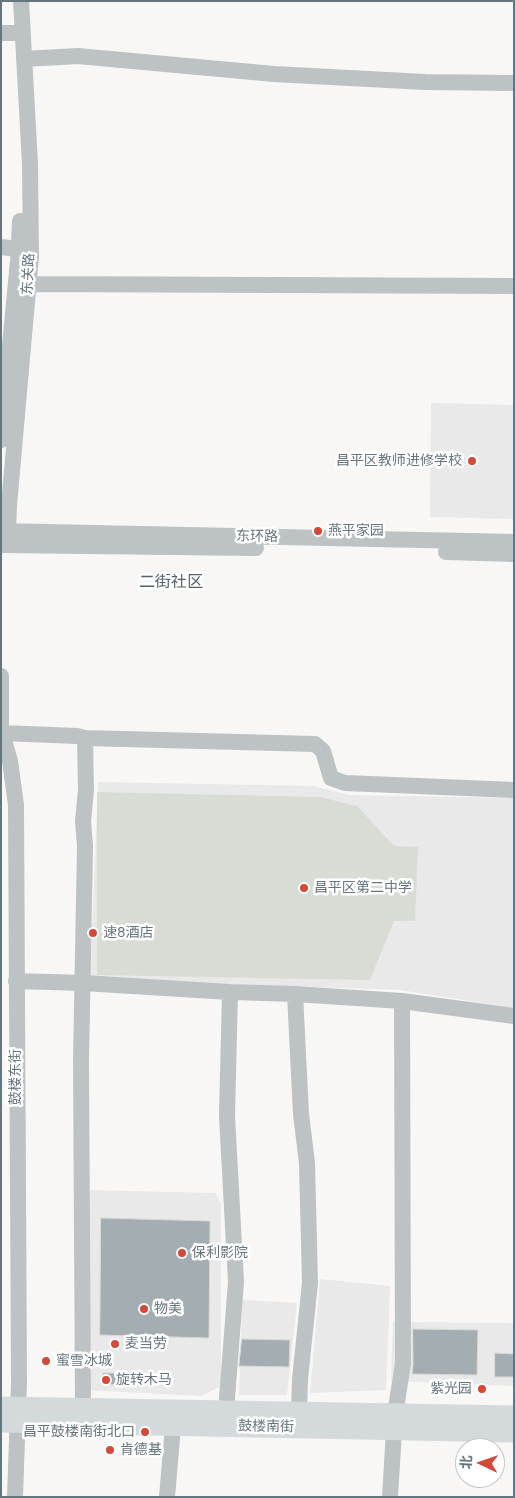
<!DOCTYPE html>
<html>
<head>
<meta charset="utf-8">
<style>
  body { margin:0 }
  #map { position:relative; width:515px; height:1498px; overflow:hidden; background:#f8f7f5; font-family:"DM Sans","Noto Sans SC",sans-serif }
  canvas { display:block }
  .frame { position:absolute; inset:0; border:2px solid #65767e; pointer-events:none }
  .north { position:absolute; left:455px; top:1438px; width:50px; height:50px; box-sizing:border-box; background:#fff; border:1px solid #c1c8cb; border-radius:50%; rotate:273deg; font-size:14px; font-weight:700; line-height:20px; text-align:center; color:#65767e }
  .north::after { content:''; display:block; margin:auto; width:18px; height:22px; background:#d64837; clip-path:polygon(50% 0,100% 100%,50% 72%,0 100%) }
</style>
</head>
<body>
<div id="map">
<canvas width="515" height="1498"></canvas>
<div class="frame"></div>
<div class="north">北</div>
</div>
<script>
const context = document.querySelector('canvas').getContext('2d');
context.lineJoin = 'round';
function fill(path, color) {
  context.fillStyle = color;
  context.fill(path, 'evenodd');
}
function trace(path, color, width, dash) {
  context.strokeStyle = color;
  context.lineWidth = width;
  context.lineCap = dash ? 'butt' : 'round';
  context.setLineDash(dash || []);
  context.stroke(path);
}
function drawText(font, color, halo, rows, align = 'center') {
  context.font = font + ' "DM Sans","Noto Sans SC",sans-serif';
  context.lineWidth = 5;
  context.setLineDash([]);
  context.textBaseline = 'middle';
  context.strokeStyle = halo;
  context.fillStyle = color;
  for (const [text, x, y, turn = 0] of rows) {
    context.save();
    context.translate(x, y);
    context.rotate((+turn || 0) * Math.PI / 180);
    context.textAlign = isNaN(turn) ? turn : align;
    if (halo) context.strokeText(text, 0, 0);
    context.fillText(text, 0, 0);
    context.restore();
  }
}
fill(new Path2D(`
  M 431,403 L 514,405 L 514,519 L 430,517 Z
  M 98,782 L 314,786 L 349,795 L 514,798 L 514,1008 L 400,990 L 90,979 Z
  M 85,1190 L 215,1193 L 221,1203 L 221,1386 L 201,1396 L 85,1390 Z
  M 320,1279 L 390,1286 L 386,1390 L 310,1393 Z
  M 242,1300 L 297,1303 L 287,1395 L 239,1395 Z
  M 393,1322 L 514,1323 L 514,1386 L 391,1381 Z`), '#e9e9e9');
fill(new Path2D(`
  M 97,792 L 320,797 L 357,806 L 394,846 L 418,847 L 415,921 L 394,921 L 370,980 L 97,975 Z`), '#d8dcd5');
const building = new Path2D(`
  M 101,1218 L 210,1221 L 209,1338 L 100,1335 Z
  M 413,1329 L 478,1330 L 477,1375 L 412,1374 L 413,1364 Z
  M 242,1339 L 290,1340 L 289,1367 L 239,1366 Z
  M 495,1353 L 514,1354 L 514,1377 L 495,1377 Z
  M 103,1373 L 117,1373 L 117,1385 L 103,1384 Z`);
fill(building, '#a4aeb2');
trace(building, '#d9d9d8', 1);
trace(new Path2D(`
  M 1,33 L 23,33
  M 24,59 L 78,56 L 274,74 L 425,82 L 514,83
  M 1,247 L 19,249
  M 29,284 L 514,286
  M 1,440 L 18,261 L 20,221
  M 1,531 L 514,542
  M 1,543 L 8,531 L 9,505 L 31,257 L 30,164 L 21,1
  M 1,545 L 256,548
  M 446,552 L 514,554
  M 1,676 L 1,739
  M 1,733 L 77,736 L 85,738 L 315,744 L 323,751 L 331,778 L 345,783 L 514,790
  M 2,733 L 10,761 L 16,805 L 19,1382 L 15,1497
  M 16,981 L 83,983 L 230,992 L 295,994 L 402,1001 L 514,1016
  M 295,994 L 301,1114 L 307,1163 L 310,1283 L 300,1379 L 299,1412
  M 83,1408 L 81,1061 L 85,846 L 83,821 L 86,790 L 85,738
  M 226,1411 L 236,1282 L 227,1116 L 230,992
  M 167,1497 L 174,1414
  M 390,1497 L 395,1414 L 403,1364 L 402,1001`), '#bdc2c5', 16);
trace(new Path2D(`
  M 1,1407 L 514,1416
  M 1,1422 L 514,1432`), '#d4d9db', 21);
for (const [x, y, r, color] of [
  [472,461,5,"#d64837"],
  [318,531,5,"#d64837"],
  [304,888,5,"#d64837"],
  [93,933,5,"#d64837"],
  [182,1253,5,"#d64837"],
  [144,1309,5,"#d64837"],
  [115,1344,5,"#d64837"],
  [46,1361,5,"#d64837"],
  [106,1380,5,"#d64837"],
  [482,1389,5,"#d64837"],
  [145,1432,5,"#d64837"],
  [110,1450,5,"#d64837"]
]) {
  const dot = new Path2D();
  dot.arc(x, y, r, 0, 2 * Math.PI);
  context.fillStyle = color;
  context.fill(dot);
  trace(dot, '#fff', 2);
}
drawText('14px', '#65767e', '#fff', [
  ["东关路",29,274,-87],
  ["东环路",257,537,1],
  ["鼓楼东街",16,1077,-90],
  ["鼓楼南街",266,1427,1]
]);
drawText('14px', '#65767e', '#fff', [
  ["昌平区教师进修学校",462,461,"right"],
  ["燕平家园",328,531],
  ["昌平区第二中学",314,888],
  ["速8酒店",103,933],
  ["保利影院",192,1253],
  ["物美",154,1309],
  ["麦当劳",125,1344],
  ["蜜雪冰城",56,1361],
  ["旋转木马",116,1380],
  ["紫光园",472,1389,"right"],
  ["昌平鼓楼南街北口",135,1432,"right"],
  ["肯德基",120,1450]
], 'left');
drawText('16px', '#57646a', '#fff', [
  ["二街社区",171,583]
]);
</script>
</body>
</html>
